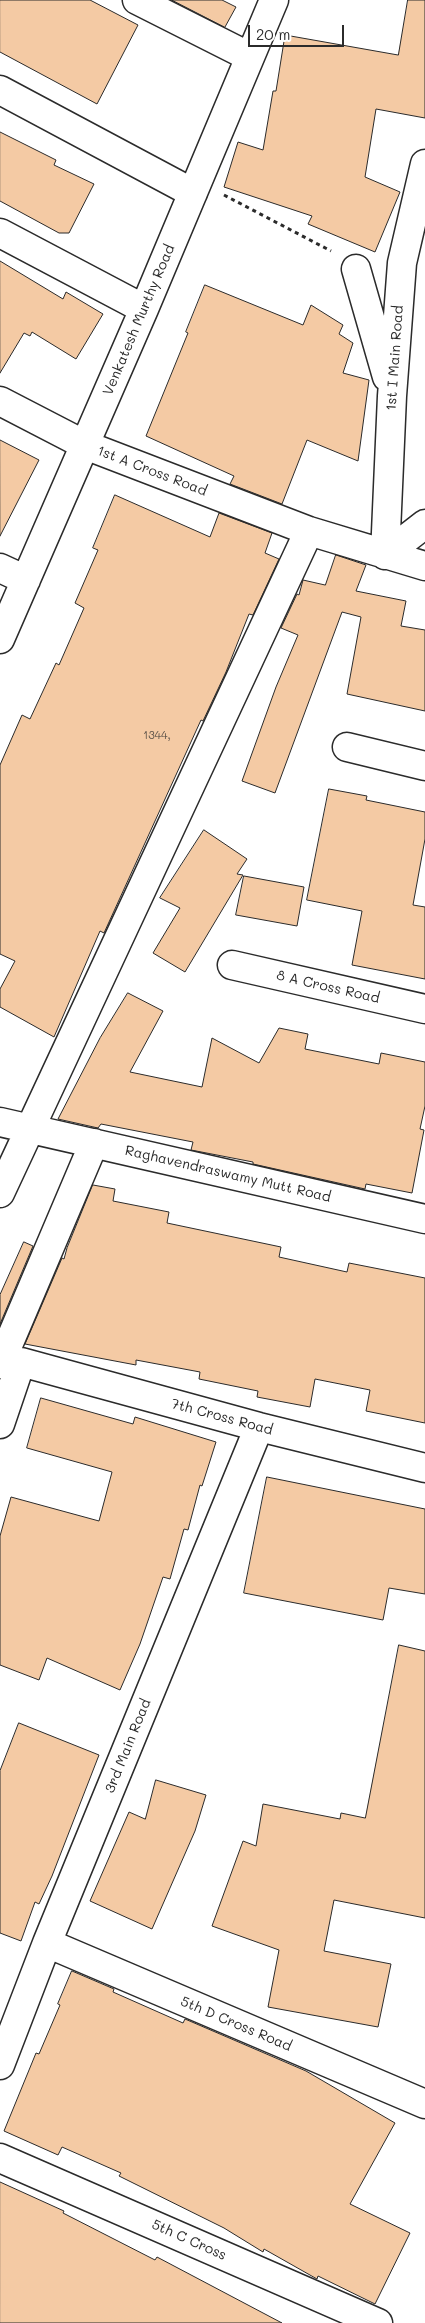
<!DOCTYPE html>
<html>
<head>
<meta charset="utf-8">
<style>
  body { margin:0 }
  #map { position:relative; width:425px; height:2323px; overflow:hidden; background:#fff; font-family:Mali,sans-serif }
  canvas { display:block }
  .scale { position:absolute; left:248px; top:25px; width:96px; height:22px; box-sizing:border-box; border:2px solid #2b2b2b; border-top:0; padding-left:6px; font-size:15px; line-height:18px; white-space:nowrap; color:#2b2b2b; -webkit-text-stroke:4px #fff; paint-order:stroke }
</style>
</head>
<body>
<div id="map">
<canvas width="425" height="2323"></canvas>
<div class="scale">20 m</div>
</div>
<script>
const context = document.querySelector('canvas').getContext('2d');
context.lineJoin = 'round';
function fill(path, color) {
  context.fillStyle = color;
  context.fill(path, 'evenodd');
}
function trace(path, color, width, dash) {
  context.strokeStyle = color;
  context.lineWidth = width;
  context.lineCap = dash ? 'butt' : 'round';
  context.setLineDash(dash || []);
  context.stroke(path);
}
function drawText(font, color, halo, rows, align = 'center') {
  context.font = font + ' Mali,sans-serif';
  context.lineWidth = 4;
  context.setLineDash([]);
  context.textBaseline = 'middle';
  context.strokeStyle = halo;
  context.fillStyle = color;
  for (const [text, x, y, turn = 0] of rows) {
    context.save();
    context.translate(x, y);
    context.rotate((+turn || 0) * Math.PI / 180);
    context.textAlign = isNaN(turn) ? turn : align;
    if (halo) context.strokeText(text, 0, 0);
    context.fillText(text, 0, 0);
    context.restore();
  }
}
const building = new Path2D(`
  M 0,0 L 90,0 L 138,25 L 97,104 L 0,52 Z
  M 172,0 L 222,0 L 236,7 L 225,27 Z
  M 408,0 L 425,0 L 425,118 L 376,109 L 365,177 L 400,192 L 375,252 L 308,224 L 312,216 L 224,187 L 238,142 L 263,150 L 273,91 L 276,91 L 285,35 L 398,55 Z
  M 0,132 L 56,160 L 54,165 L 94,184 L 69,233 L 59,233 L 0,201 Z
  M 0,261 L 63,299 L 66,292 L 103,314 L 76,359 L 32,332 L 30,336 L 24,333 L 0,373 Z
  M 205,285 L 303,325 L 311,305 L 343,325 L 339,334 L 353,343 L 343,373 L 369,380 L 358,461 L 307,440 L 282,504 L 230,484 L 234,476 L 146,436 L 188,333 L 186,332 Z
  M 0,440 L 39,460 L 0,536 Z
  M 115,495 L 210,537 L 219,513 L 272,533 L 265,553 L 279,559 L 253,615 L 249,614 L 226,672 L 203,721 L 201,720 L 104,933 L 100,931 L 54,1037 L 0,1007 L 0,989 L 15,961 L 0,954 L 0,765 L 22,715 L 30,719 L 56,663 L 59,665 L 84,608 L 75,603 L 98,550 L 93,548 Z
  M 336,555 L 366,565 L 356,591 L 406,601 L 401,626 L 425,630 L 425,711 L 347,694 L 361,617 L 342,612 L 275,793 L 242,781 L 276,687 L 298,635 L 281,628 L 297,594 L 299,595 L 303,580 L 325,585 Z
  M 329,789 L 367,796 L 366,800 L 425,812 L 425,839 L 413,905 L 425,907 L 425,979 L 352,965 L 362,911 L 307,900 Z
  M 204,830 L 247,859 L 237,874 L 243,875 L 185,972 L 153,953 L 180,908 L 160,898 Z
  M 244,876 L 304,887 L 297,926 L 236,915 Z
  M 128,993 L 163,1011 L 130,1072 L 202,1087 L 212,1038 L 259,1063 L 279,1028 L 308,1034 L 305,1049 L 379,1064 L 381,1053 L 425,1062 L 425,1106 L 420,1129 L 424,1130 L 412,1193 L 366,1184 L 365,1189 L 253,1164 L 253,1162 L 191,1150 L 193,1142 L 101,1124 L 98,1128 L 58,1119 L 100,1038 Z
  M 93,1185 L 115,1189 L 113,1201 L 169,1212 L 167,1223 L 281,1247 L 279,1257 L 347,1272 L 349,1263 L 425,1278 L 425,1423 L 366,1411 L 370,1390 L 315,1379 L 310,1407 L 257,1397 L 258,1391 L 199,1379 L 200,1372 L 136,1360 L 136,1365 L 25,1344 L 62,1258 L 64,1259 L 67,1248 Z
  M 24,1242 L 33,1246 L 0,1324 L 0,1295 Z
  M 41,1398 L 133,1424 L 135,1417 L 216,1442 L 202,1486 L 200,1485 L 188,1530 L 184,1529 L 170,1579 L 163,1577 L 140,1644 L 120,1690 L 47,1658 L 39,1680 L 0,1665 L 0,1536 L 11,1497 L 99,1521 L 112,1472 L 27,1448 Z
  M 267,1477 L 425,1509 L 425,1594 L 389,1588 L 383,1620 L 244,1593 Z
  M 399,1645 L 425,1651 L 425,1918 L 334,1900 L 324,1951 L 391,1964 L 378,2027 L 268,2007 L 279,1950 L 212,1926 L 243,1841 L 256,1846 L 263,1804 L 340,1819 L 341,1813 L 365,1818 Z
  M 19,1723 L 99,1755 L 52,1876 L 39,1904 L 35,1902 L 21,1941 L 0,1933 L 0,1771 Z
  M 156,1780 L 206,1795 L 195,1831 L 152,1929 L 90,1901 L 129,1812 L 145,1819 Z
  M 72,1971 L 114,1989 L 113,1992 L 183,2023 L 185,2019 L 306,2071 L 395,2123 L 350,2204 L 410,2233 L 375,2304 L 318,2276 L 317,2279 L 264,2249 L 263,2252 L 224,2228 L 119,2176 L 121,2173 L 62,2147 L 58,2155 L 4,2131 L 36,2053 L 39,2054 L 60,2005 L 58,2004 Z
  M 0,2182 L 64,2211 L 63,2213 L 155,2260 L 157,2257 L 282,2323 L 0,2323 Z`);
fill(building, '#f4caa4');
trace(building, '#2b2b2b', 1);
const minor = new Path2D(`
  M 137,0 L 250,57
  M 0,90 L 193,193
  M 0,233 L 144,309
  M 356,269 L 387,377
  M 0,401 L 85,445 L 309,531 L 425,566
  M 385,555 L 392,396 L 402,263 L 425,164
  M 385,555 L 425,524
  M 0,568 L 26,580
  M 0,639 L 144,309 L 274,0
  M 347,747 L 425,766
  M 232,965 L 425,1009
  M 0,1122 L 425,1219
  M 0,1193 L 309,531
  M 3,1356 L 9,1360 L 21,1362 L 259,1427 L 425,1468
  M 0,1364 L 94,1143
  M 0,1424 L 21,1362
  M 47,1943 L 425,2104
  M 0,2065 L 47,1943 L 259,1427
  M 0,2158 L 378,2323`);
trace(minor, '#2b2b2b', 31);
trace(new Path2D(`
  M 224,195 L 331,251`), '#2b2b2b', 3, [4, 4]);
trace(minor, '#fff', 28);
drawText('11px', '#5d5349', null, [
  ["1344,",157,736]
]);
drawText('14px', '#2b2b2b', '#fff', [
  ["Venkatesh Murthy Road",139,320,-67],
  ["1st I Main Road",395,358,-86],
  ["1st A Cross Road",152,471,21],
  ["8 A Cross Road",328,987,13],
  ["Raghavendraswamy Mutt Road",228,1174,13],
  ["7th Cross Road",222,1417,15],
  ["3rd Main Road",128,1746,-68],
  ["5th D Cross Road",236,2024,23],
  ["5th C Cross",189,2240,24]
]);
</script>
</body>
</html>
